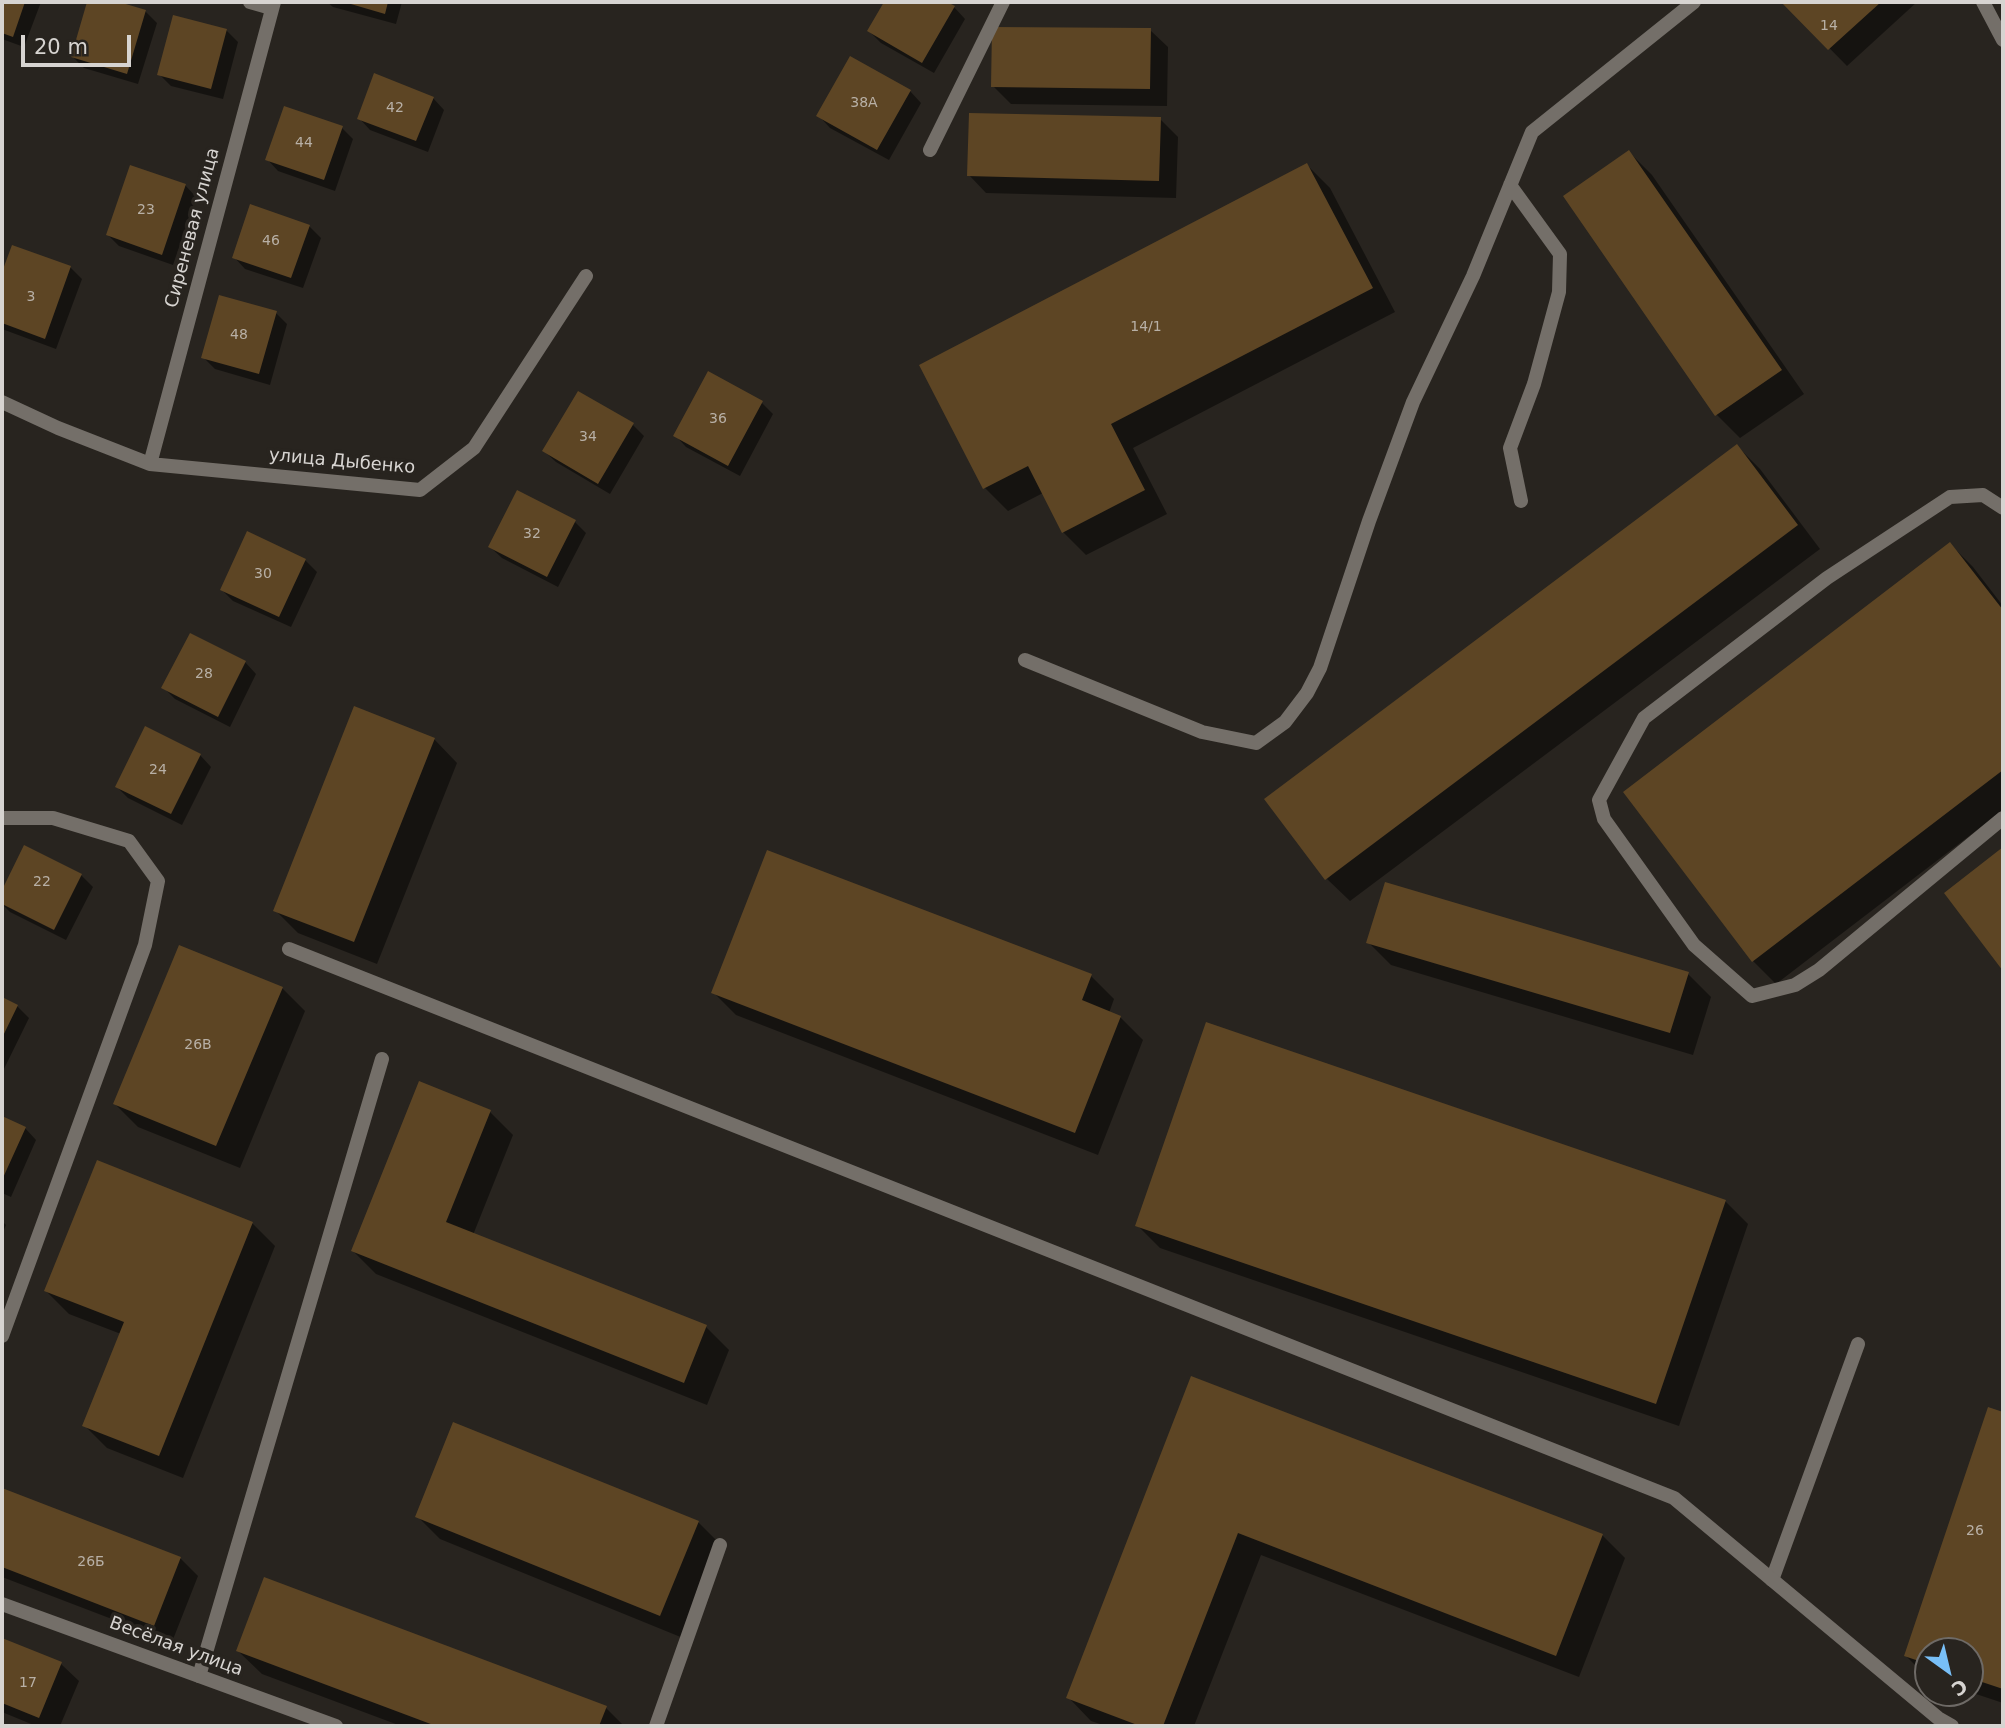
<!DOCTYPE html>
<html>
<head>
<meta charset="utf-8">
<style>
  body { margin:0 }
  #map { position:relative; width:2005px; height:1728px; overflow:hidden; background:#28241f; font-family:"DejaVu Sans",sans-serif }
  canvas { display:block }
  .frame { position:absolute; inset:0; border:4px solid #d7d4d1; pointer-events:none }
  .north { position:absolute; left:1914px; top:1637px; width:70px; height:70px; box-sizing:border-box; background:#28241f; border:2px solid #6e6a66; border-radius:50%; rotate:146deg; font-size:19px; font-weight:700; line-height:28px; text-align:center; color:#d7d4d1 }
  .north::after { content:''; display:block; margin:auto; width:24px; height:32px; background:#78bff7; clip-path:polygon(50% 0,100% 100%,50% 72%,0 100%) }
  .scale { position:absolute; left:21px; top:35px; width:110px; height:32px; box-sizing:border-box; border:4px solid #d7d4d1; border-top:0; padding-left:9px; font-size:21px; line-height:24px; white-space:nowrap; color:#d7d4d1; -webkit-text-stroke:5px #28241f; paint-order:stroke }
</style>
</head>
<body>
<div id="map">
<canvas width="2005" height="1728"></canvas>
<div class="frame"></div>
<div class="north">С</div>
<div class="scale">20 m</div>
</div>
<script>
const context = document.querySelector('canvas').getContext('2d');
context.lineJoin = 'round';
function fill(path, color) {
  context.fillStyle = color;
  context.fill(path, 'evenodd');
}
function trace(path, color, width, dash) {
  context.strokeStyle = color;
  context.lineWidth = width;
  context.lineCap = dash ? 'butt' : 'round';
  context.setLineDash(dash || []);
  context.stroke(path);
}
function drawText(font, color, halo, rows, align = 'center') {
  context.font = font + ' "DejaVu Sans",sans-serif';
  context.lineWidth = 7;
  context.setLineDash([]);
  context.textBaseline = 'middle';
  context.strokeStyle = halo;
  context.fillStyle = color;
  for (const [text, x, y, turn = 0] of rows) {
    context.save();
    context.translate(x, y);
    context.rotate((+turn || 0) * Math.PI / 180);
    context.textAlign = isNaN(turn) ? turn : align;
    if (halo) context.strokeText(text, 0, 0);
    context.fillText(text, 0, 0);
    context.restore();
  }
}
fill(new Path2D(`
  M 2,2 L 41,2 L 24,47 L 2,39 Z
  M 89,2 L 112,2 L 145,11 L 157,23 L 138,84 L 84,68 L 73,57 Z
  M 327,2 L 402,2 L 396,24 L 333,7 Z
  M 886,2 L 944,2 L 954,7 L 965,19 L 934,73 L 881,43 L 869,31 Z
  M 1784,2 L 1917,2 L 1847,66 Z
  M 226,30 L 238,42 L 223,99 L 171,86 L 159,74 Z
  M 1150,30 L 1168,47 L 1167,106 L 1011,104 L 993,86 Z
  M 910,91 L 921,103 L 889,160 L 830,128 L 819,116 Z
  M 433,98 L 444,110 L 428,152 L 370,130 L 359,118 Z
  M 1160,119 L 1178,137 L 1176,198 L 986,193 L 969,175 Z
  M 342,128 L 353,139 L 335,191 L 278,171 L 267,159 Z
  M 1629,152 L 1652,175 L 1804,394 L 1740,438 L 1717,415 Z
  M 1307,165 L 1330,188 L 1395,312 L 1133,448 L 1167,514 L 1086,555 L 1063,532 L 1043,493 L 1008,511 L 985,488 L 921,366 Z
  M 185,185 L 196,197 L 173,265 L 119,246 L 108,235 Z
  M 309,226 L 321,238 L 303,288 L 245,269 L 234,257 Z
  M 13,247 L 70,267 L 82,279 L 56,349 L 2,329 L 2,277 Z
  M 276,313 L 287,324 L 270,385 L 215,369 L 203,357 Z
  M 762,403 L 773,414 L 740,476 L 686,447 L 675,435 Z
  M 633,425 L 644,436 L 610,494 L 556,462 L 544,451 Z
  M 1737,446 L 1760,469 L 1820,549 L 1350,901 L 1327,879 Z
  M 575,522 L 586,533 L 558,587 L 502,558 L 490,547 Z
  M 1950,544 L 1973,567 L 2003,606 L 2003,810 L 1776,984 L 1753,961 Z
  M 305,560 L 317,572 L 291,627 L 233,601 L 222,590 Z
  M 245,662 L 256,674 L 230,727 L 175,699 L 164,688 Z
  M 434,739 L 457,763 L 377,964 L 298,933 L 275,910 Z
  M 200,755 L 211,767 L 182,825 L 128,798 L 117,787 Z
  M 25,847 L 81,875 L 93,887 L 66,940 L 10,912 L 2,904 L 2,894 Z
  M 2003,849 L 2003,968 L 1946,894 Z
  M 1368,942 L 1688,974 L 1711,997 L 1693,1055 L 1391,965 Z
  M 1091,976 L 1114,999 L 1109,1013 L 1120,1017 L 1143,1040 L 1098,1155 L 736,1015 L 713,992 Z
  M 282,988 L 305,1011 L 240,1168 L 138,1127 L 115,1104 Z
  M 2,999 L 17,1006 L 29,1018 L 2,1073 Z
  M 490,1112 L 513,1135 L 473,1235 L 706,1327 L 729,1350 L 707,1405 L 376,1274 L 353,1251 Z
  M 2,1118 L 25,1128 L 36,1140 L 11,1197 L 2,1193 Z
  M 1725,1201 L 1748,1224 L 1679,1426 L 1160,1248 L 1137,1225 Z
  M 2,1221 L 6,1225 L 2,1234 Z
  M 252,1223 L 275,1246 L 183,1478 L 107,1448 L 84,1425 L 121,1334 L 69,1314 L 46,1291 Z
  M 1192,1379 L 1602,1535 L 1625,1558 L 1579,1677 L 1261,1555 L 1194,1726 L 1106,1726 L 1091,1721 L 1068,1697 Z
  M 1989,1409 L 2003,1414 L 2003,1703 L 1970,1692 L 1970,1651 L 1928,1651 L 1928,1678 L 1906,1656 Z
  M 2,1490 L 180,1558 L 198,1576 L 172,1642 L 2,1577 Z
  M 417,1516 L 698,1522 L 721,1545 L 683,1638 L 440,1539 Z
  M 2,1640 L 61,1664 L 79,1681 L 60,1726 L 36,1726 L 2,1712 Z
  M 238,1651 L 606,1708 L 624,1726 L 401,1726 L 262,1674 Z`), '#0007');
fill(new Path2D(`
  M 2,2 L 25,2 L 13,37 L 2,33 Z
  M 87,2 L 119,2 L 146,10 L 127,74 L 71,57 Z
  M 344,2 L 388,2 L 385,14 Z
  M 884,2 L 947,2 L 955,6 L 922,63 L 867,31 Z
  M 1781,2 L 1881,2 L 1828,50 Z
  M 173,15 L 227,29 L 211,89 L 157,75 Z
  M 992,27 L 1151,28 L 1150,89 L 991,87 Z
  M 850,56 L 911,90 L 877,150 L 816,116 Z
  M 374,73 L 434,97 L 416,141 L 357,119 Z
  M 284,106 L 343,126 L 324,180 L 265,160 Z
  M 969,113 L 1161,117 L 1159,181 L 967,176 Z
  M 1629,150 L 1782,370 L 1715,416 L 1563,196 Z
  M 1307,163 L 1373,288 L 1111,424 L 1145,490 L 1062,533 L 1028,466 L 983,489 L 919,365 Z
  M 130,165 L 186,184 L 162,255 L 106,235 Z
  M 250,204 L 310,225 L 291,278 L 232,258 Z
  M 12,245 L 71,266 L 45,339 L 2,323 L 2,272 Z
  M 219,295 L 277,311 L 259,374 L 201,358 Z
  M 708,371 L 763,401 L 728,466 L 673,436 Z
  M 578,391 L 634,423 L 598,484 L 542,451 Z
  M 1737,444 L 1798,525 L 1325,880 L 1264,799 Z
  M 517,490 L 576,520 L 547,577 L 488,547 Z
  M 247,531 L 306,559 L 279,617 L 220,590 Z
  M 1950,542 L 2003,610 L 2003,770 L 1752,962 L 1623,792 Z
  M 190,633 L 246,661 L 218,717 L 161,688 Z
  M 354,706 L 435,738 L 354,942 L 273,911 Z
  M 145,726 L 201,754 L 171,814 L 115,787 Z
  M 24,845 L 82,874 L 54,930 L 2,904 L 2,890 Z
  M 2003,847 L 2003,971 L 1944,893 Z
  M 767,850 L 1092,974 L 1082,1000 L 1121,1016 L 1075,1133 L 711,993 Z
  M 1385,882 L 1689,972 L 1670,1033 L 1366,943 Z
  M 179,945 L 283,987 L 216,1146 L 113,1104 Z
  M 2,997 L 18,1005 L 2,1038 Z
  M 1206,1022 L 1726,1200 L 1656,1404 L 1135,1226 Z
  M 419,1081 L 491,1110 L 446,1222 L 707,1325 L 684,1383 L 351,1251 Z
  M 2,1116 L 26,1127 L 2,1180 Z
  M 97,1160 L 253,1222 L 159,1456 L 82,1426 L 124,1322 L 44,1291 Z
  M 1191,1376 L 1603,1534 L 1556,1656 L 1238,1533 L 1163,1726 L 1140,1726 L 1066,1698 Z
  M 1988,1407 L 2003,1412 L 2003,1689 L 1970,1678 L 1970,1651 L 1928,1651 L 1928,1664 L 1904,1656 Z
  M 453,1422 L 699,1521 L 660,1616 L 415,1517 Z
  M 2,1488 L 181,1557 L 154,1626 L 2,1567 Z
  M 264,1577 L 607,1706 L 599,1726 L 436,1726 L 236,1651 Z
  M 2,1638 L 62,1662 L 39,1718 L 2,1703 Z`), '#5d4524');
trace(new Path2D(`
  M 1983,2 L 2003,40
  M 1510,185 L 1560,254 L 1559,292 L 1534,384 L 1510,448 L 1521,501
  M 2003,508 L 1983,495 L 1950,497 L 1827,578 L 1644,718 L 1599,800 L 1604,819 L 1694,945 L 1752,996 L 1795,985 L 1819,970 L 2003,818
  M 1025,660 L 1202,732 L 1256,743 L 1285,722 L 1307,693 L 1320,668 L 1369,521 L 1413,402 L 1473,276 L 1532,132 L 1694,2
  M 2,818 L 53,818 L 129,841 L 158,881 L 145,945 L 2,1336
  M 1772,1580 L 1858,1344
  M 199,1676 L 382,1059
  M 656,1726 L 720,1545`), '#746f69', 14);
trace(new Path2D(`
  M 250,2 L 271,8
  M 930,150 L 1003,2
  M 2,402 L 58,428 L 150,464 L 420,490 L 474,448 L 586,276
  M 150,464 L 274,2
  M 289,949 L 1674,1498 L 1938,1718 L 1952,1726
  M 2,1604 L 336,1726`), '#746f69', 14);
drawText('14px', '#b8b0a6', null, [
  ["14",1829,26],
  ["38А",864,103],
  ["42",395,108],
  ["44",304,143],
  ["23",146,210],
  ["46",271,241],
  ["3",31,297],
  ["14/1",1146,327],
  ["48",239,335],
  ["36",718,419],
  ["34",588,437],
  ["32",532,534],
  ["30",263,574],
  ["28",204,674],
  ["24",158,770],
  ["22",42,882],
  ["26В",198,1045],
  ["26",1975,1531],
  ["26Б",91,1562],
  ["17",28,1683]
]);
drawText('18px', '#d7d4d1', '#28241f', [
  ["Сиреневая улица",193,228,-75],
  ["улица Дыбенко",342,462,5],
  ["Весёлая улица",176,1647,20]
]);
</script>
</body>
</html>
